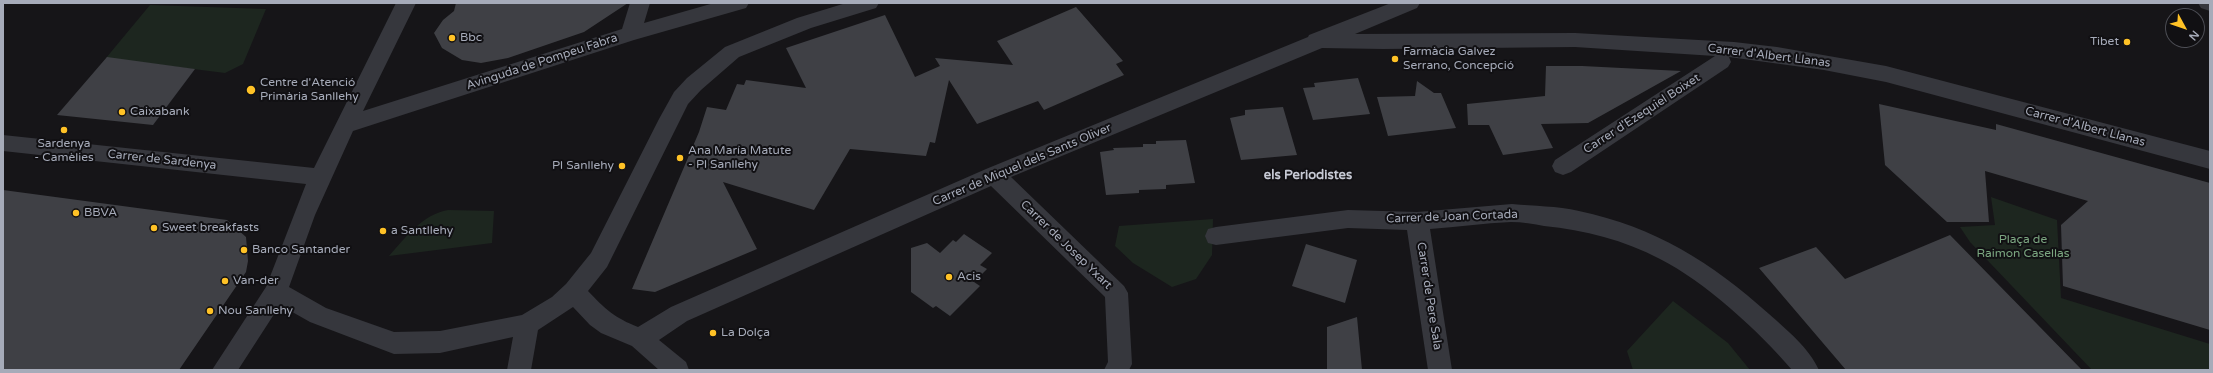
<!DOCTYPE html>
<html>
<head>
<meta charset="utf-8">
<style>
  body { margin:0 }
  #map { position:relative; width:2213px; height:373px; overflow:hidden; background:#161518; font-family:"Varela Round",sans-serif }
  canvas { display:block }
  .frame { position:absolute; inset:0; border:4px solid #a6abb9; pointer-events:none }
  .north { position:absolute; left:2165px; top:8px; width:40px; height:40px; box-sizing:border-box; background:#111013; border:1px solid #4d4e55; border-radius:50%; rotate:130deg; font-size:11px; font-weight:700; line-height:16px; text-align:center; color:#a6abb9 }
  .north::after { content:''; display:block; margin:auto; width:14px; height:18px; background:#ffc226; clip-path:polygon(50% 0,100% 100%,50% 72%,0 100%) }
</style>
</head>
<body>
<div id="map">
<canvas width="2213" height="373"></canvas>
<div class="frame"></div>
<div class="north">N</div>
</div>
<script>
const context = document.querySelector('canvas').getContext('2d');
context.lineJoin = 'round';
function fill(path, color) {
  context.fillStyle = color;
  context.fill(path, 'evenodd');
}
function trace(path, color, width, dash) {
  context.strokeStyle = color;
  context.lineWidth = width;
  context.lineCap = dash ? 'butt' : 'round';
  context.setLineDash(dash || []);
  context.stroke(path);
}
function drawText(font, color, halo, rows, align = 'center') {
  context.font = font + ' "Varela Round",sans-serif';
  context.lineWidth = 4;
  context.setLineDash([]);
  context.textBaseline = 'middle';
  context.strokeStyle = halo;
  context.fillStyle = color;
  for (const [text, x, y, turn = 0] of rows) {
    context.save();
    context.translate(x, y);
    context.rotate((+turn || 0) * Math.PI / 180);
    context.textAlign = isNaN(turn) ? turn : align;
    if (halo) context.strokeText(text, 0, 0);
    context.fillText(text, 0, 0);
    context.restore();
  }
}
fill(new Path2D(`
  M 150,5 L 266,9 L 243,64 L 225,73 L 106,58 Z
  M 1991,197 L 2057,220 L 2061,298 L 2210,344 L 2210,370 L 2092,370 L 1970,242 L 1960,227 L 1995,225 Z
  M 448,210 L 494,211 L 492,243 L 389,256 C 405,238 423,214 448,210 Z
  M 1213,219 L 1212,255 L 1196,279 L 1172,287 L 1133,263 L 1115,246 L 1119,226 Z
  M 1673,301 L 1728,343 L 1750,370 L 1633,370 L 1627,351 Z`), '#1d261f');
fill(new Path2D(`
  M 456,3 L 628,3 L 584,32 L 508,58 L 481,63 L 462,60 L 442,48 L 434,33 L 443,20 L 454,11 Z
  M 1076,7 L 1123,61 L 1116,64 L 1124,75 L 1044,110 L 1038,101 L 977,124 L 949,80 L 935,143 L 930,142 L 926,156 L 850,149 L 814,210 L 723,182 L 757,249 L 655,292 L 632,289 L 699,132 L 707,107 L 726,110 L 737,84 L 744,85 L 746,80 L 806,88 L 786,48 L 885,15 L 915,77 L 940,66 L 935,58 L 1013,65 L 997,41 Z
  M 107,57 L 195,69 L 153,125 L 57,115 Z
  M 1546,66 L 1582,66 L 1681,71 L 1588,123 L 1541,124 L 1553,148 L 1503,155 L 1489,125 L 1468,125 L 1467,104 L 1545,96 Z
  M 1358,78 L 1370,114 L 1313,120 L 1303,88 L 1315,87 L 1314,83 Z
  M 1417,81 L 1434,93 L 1441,93 L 1456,128 L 1388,136 L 1377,97 L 1415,96 Z
  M 1879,104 L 1996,130 L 1996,124 L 2210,183 L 2210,330 L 2063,286 L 2061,225 L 2088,201 L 1985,171 L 1989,222 L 1947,222 L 1885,165 Z
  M 1283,107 L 1297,155 L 1241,160 L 1230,118 L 1245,115 L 1245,110 Z
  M 1186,140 L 1195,183 L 1166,185 L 1166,189 L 1139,190 L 1139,193 L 1106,195 L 1100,152 L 1114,150 L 1113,148 L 1143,147 L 1143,144 L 1156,144 L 1156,141 Z
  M 3,190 L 227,220 L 246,237 L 248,261 L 246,272 L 179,370 L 3,370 Z
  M 964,234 L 992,253 L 980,265 L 987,269 L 974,282 L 980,286 L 950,316 L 936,306 L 933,308 L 911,292 L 911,248 L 927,243 L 940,253 L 953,240 L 956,242 Z
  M 1950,235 L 2082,370 L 1846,370 L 1759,268 L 1816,247 L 1845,279 Z
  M 1306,244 L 1357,260 L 1345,303 L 1292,286 Z
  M 1357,317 L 1362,370 L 1327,370 L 1327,327 Z`), '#3f4045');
fill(new Path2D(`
  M 396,3 L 416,3 L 363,111 L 622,29 L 630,3 L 650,3 L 644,23 L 714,3 L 749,3 L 746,8 L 634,40 L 353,131 L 315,215 L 289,287 L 326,308 L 394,332 L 440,331 L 522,315 L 552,297 L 566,284 L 591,253 L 659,119 L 674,92 L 687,78 L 725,47 L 797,18 L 846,3 L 879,3 L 876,8 L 811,28 L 739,57 L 701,90 L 688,104 L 607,267 L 588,291 C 605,309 615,318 638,327 L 671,307 L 986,169 L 1308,37 L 1309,35 L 1391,3 L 1420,3 L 1417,8 L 1355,34 L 1575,33 L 1734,42 L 1777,47 L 1886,66 L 2210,151 L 2210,169 L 1886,82 L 1824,70 L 1729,57 L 1731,62 L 1728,67 L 1571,172 L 1563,175 L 1555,172 L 1552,166 L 1555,160 L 1715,56 L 1575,47 L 1383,49 L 1322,48 L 1011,177 L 1124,286 L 1128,293 L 1132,364 L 1129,370 L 1104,370 L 1108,362 L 1105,297 L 991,186 L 687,321 L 659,340 L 686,362 L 689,370 L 659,370 L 632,346 L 601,333 L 590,325 L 573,307 L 538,330 L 531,370 L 507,370 L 513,337 L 440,353 L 394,354 L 310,322 L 280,305 L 238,370 L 212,370 L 266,287 L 306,184 L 3,151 L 3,135 L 314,168 Z
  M 2198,3 L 2210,3 L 2210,11 L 2201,8 Z
  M 1512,204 C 1534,206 1557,206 1579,211 C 1655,227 1711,262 1769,314 C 1787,330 1809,348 1819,370 L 1792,370 C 1760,332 1704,281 1660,259 C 1624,240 1585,230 1544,226 C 1534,224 1522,222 1511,222 C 1484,223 1457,227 1430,229 L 1452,370 L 1428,370 L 1407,230 L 1348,228 L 1216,245 L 1208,243 L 1205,236 L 1208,229 L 1216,227 L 1348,210 L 1417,212 Z`), '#36373d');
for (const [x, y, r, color] of [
  [452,38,4,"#ffc226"],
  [2127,42,4,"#ffc226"],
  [1395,59,4,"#ffc226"],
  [251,90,5,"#ffc226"],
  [122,112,4,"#ffc226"],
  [64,130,4,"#ffc226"],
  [680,158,4,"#ffc226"],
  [622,166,4,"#ffc226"],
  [76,213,4,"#ffc226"],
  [154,228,4,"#ffc226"],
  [383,231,4,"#ffc226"],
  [244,250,4,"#ffc226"],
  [949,277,4,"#ffc226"],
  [225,281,4,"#ffc226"],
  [210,311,4,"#ffc226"],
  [713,333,4,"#ffc226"]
]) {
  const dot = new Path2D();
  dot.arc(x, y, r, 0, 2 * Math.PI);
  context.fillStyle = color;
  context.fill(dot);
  trace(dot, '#111013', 1.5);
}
drawText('12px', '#a6abb9', '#111013', [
  ["Bbc",460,38],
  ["Tibet",2119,42,"right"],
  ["Farmàcia Galvez",1403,52],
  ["Serrano, Concepció",1403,66],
  ["Centre d'Atenció",260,83],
  ["Primària Sanllehy",260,97],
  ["Caixabank",130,112],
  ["Sardenya",64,144,"center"],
  ["- Camèlies",64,158,"center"],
  ["Ana María Matute",688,151],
  ["- Pl Sanllehy",688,165],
  ["Pl Sanllehy",614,166,"right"],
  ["BBVA",84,213],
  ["Sweet breakfasts",162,228],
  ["a Santllehy",391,231],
  ["Banco Santander",252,250],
  ["Acis",957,277],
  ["Van-der",233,281],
  ["Nou Sanllehy",218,311],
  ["La Dolça",721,333]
], 'left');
drawText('12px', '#a6abb9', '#111013', [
  ["Carrer d'Albert Llanas",1769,56,7],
  ["Avinguda de Pompeu Fabra",542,62,-18],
  ["Carrer d'Ezequiel Boixet",1642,114,-33],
  ["Carrer d'Albert Llanas",2085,127,15],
  ["Carrer de Sardenya",162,160,6],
  ["Carrer de Miquel dels Sants Oliver",1022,165,-23],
  ["Carrer de Joan Cortada",1452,217,-2],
  ["Carrer de Josep Yxart",1066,245,44],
  ["Carrer de Pere Sala",1429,296,81]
]);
drawText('12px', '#7ba680', '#111013', [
  ["Plaça de",2023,240],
  ["Raimon Casellas",2023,254]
]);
drawText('bold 13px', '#c7cad5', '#111013', [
  ["els Periodistes",1308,176]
]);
</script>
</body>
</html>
